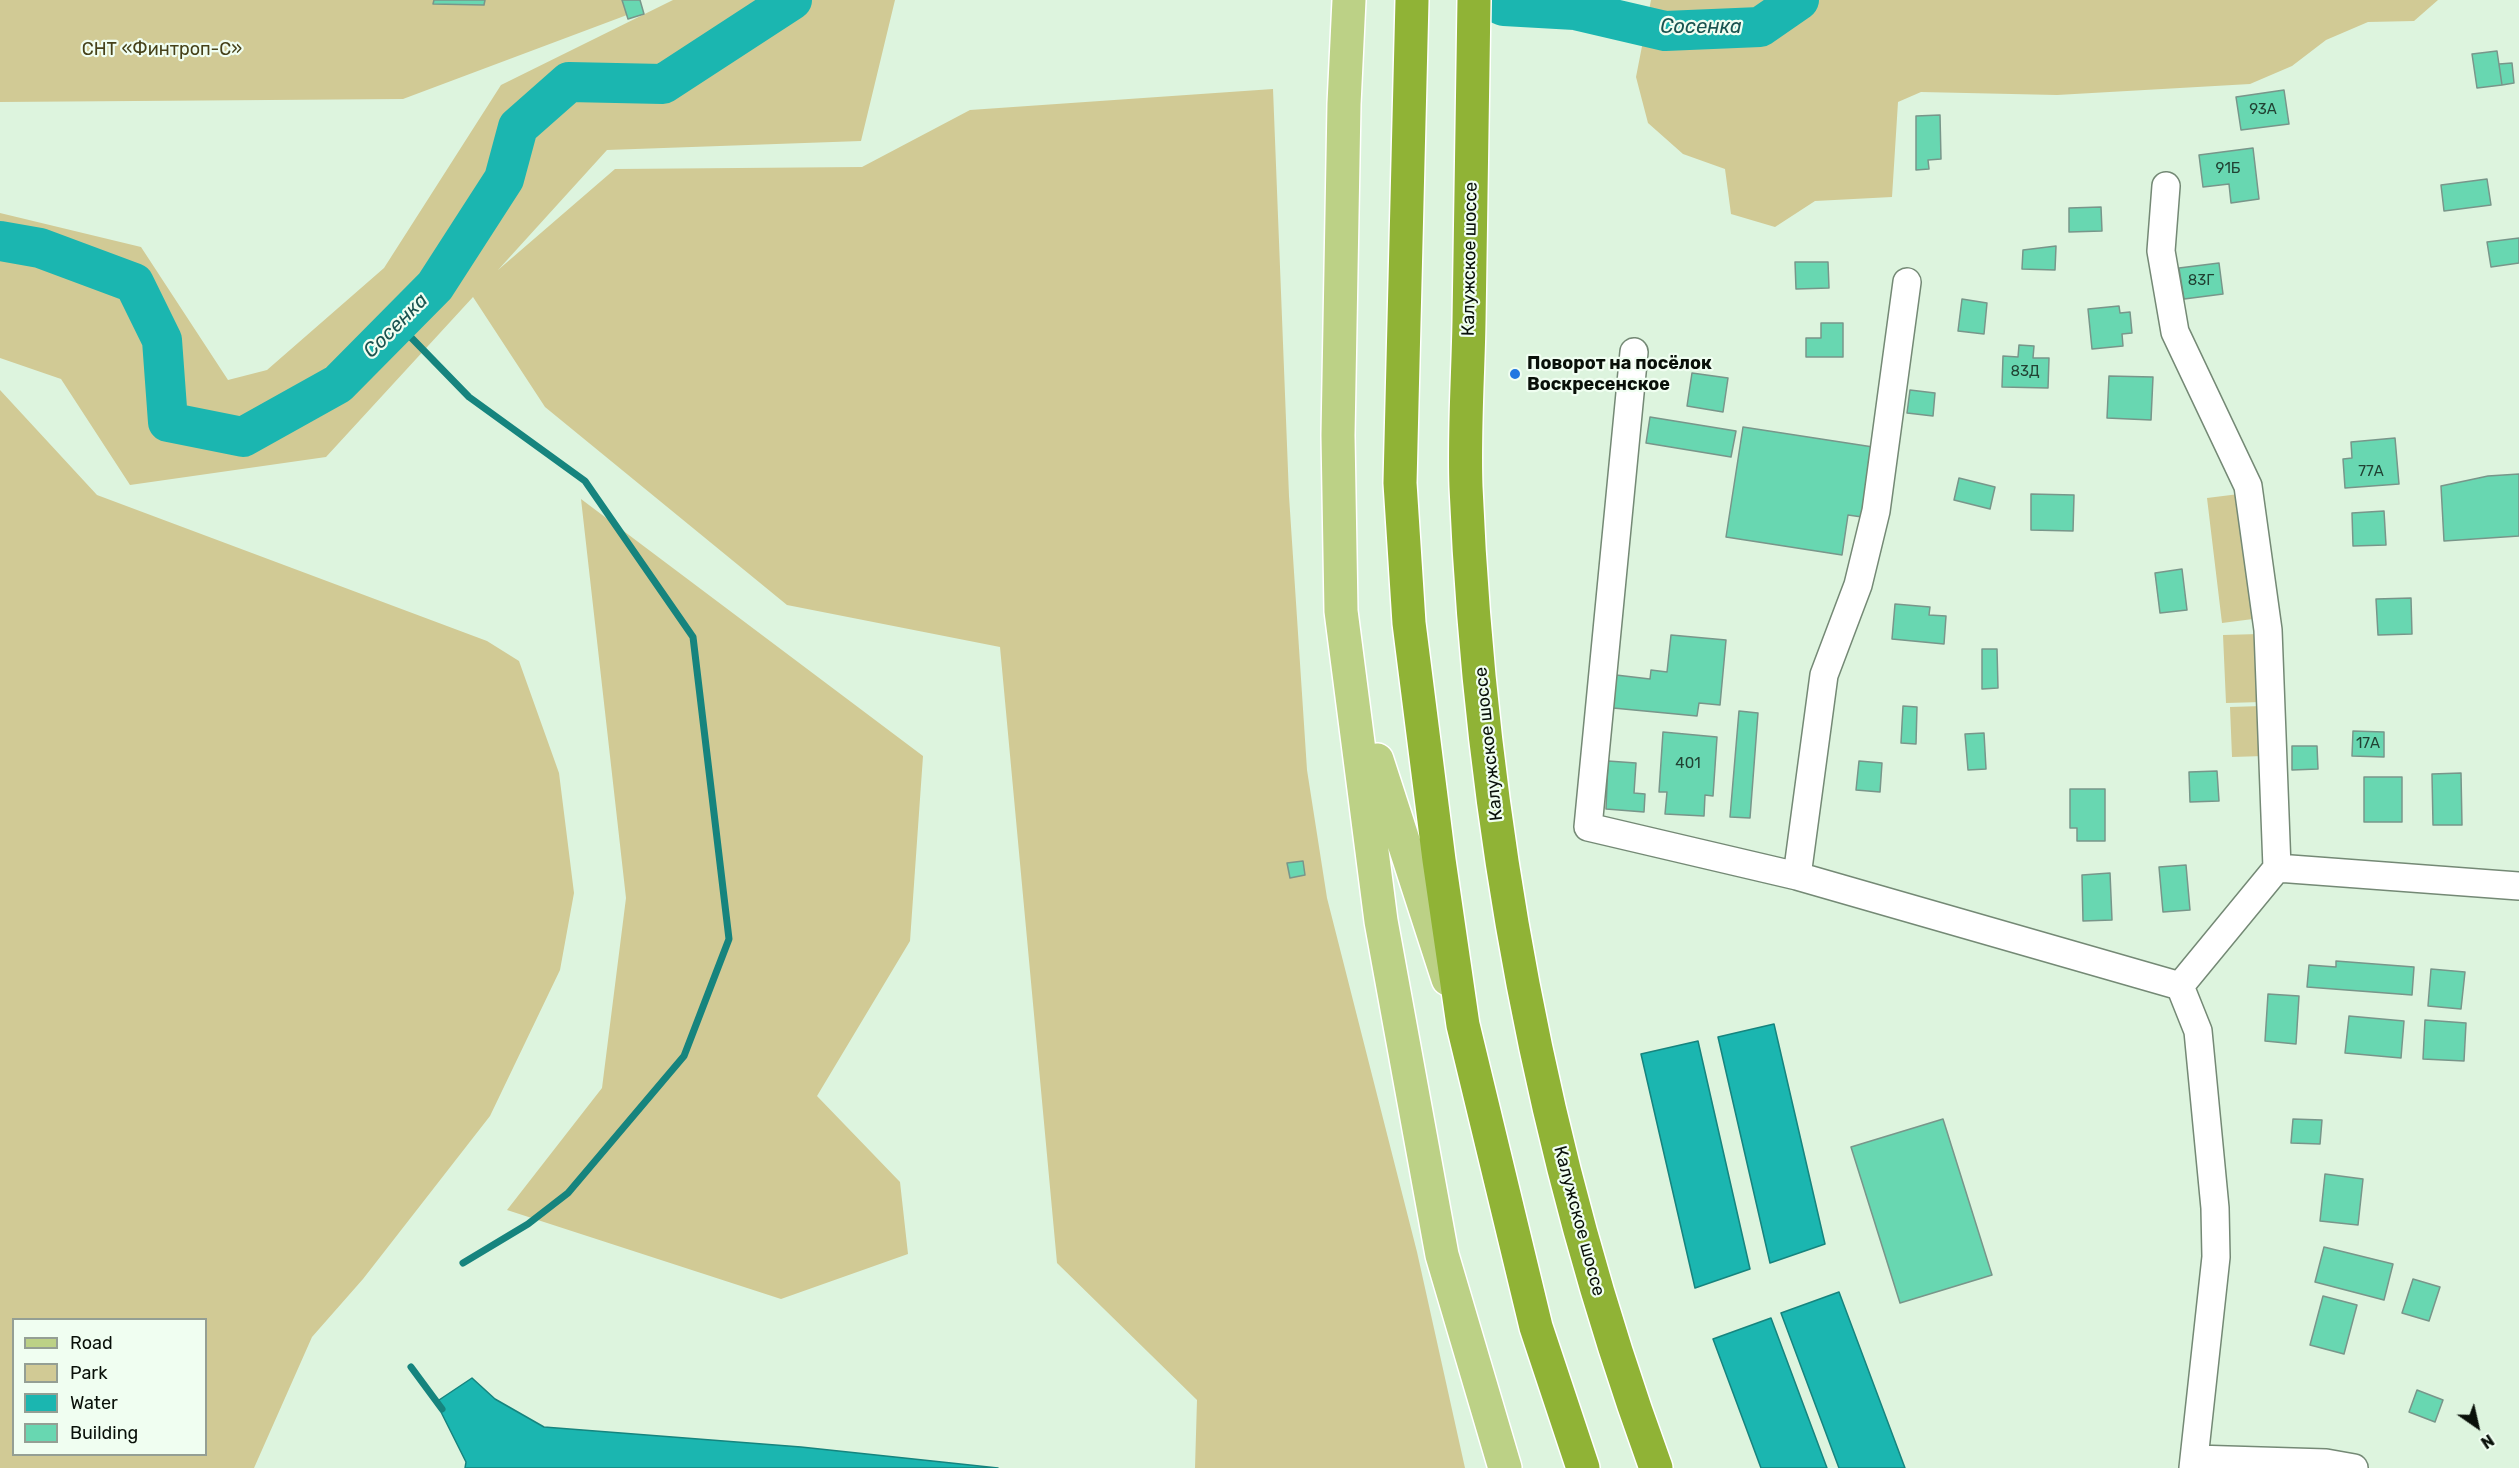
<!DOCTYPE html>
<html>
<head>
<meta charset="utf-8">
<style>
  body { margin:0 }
  #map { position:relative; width:2519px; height:1468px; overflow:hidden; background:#ddf4de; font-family:Rubik,sans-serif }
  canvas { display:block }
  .legend { position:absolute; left:12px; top:1318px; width:195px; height:138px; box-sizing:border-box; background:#f0fef1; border:2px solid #949f94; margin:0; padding:8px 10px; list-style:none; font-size:18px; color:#091009 }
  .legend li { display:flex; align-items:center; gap:12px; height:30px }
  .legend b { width:30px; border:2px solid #949f94 }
  .north { position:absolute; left:2447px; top:1396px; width:60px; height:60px; -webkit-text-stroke:4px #f0fef1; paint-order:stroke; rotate:146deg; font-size:16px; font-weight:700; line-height:24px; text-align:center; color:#091009 }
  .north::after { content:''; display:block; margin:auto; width:21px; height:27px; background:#091009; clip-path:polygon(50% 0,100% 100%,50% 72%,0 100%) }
</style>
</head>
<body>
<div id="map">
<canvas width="2519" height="1468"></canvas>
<ul class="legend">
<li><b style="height:8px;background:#bcd186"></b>Road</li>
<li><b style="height:16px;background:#d1ca95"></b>Park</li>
<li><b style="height:16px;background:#1bb6b0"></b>Water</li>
<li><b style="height:16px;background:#68d7b1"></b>Building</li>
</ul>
<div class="north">N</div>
</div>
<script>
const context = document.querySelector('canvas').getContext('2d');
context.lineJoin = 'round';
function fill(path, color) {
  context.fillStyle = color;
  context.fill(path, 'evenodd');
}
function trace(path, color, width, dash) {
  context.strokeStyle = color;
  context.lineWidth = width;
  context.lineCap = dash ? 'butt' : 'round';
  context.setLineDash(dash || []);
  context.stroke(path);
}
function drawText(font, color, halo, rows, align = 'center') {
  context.font = font + ' Rubik,sans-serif';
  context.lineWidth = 4.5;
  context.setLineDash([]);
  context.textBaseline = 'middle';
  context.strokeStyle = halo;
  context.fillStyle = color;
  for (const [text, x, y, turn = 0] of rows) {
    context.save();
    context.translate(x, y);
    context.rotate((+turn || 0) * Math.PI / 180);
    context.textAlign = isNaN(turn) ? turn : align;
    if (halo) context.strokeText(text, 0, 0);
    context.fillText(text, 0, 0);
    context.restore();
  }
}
fill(new Path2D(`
  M 0,0 L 632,0 L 635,12 L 403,99 L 0,102 Z
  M 673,0 L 895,0 L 861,141 L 607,150 L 498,270 L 615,169 L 862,167 L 970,110 L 1273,89 L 1289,496 L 1307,770 L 1327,898 L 1417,1252 L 1465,1468 L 1195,1468 L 1197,1400 L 1057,1263 L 1000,647 L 787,605 L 545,407 L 473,297 L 326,457 L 130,485 L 61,379 L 0,358 L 0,213 L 141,247 L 228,380 L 267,370 L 384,268 L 501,85 Z
  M 1651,0 L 2438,0 L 2414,21 L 2368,22 L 2326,40 L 2292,66 L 2250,84 L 2057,95 L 1921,92 L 1898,102 L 1892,197 L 1815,201 L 1775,227 L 1731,214 L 1725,169 L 1683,154 L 1648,123 L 1636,77 Z
  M 0,390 L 97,495 L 487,641 L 519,661 L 559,773 L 574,893 L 560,970 L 490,1116 L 363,1279 L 312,1337 L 254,1468 L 0,1468 ZM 14,1320 L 206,1320 L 206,1454 L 14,1454 Z
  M 2239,494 L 2253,619 L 2222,623 L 2207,498 Z
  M 581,499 L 923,756 L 910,941 L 817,1096 L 900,1182 L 908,1254 L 781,1299 L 507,1210 L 602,1088 L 626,898 Z
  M 2259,634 L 2262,702 L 2226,703 L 2223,635 Z
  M 2262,706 L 2264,756 L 2232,757 L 2230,707 Z`), '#d1ca95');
const water = new Path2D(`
  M 1774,1024 L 1825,1244 L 1770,1263 L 1718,1037 Z
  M 1698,1041 L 1750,1269 L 1695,1288 L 1641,1054 Z
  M 1839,1292 L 1905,1468 L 1839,1468 L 1781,1313 Z
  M 1771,1318 L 1827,1468 L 1761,1468 L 1713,1339 Z
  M 472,1378 L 495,1399 L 544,1427 L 801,1447 L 998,1468 L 465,1468 L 466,1462 L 436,1402 Z`);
fill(water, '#1bb6b0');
trace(water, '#16847e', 1.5);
trace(new Path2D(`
  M 398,324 L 469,397 L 585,481 L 693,637 L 729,939 L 684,1056 L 568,1193 L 528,1224 L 463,1263
  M 411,1367 L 442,1409`), '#16847e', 7);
trace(new Path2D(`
  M 1490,0 L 1504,6 L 1575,10 L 1665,31 L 1760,27 L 1799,0
  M 0,241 L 40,248 L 134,283 L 162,340 L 168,422 L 243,437 L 338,384 L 435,286 L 504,179 L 518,127 L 569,82 L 663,84 L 792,0`), '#1bb6b0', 40);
const building = new Path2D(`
  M 434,0 L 485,0 L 484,5 L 433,4 Z
  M 622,0 L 640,0 L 644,14 L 628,19 Z
  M 2497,51 L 2502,85 L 2477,88 L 2472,54 Z
  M 2512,63 L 2514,83 L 2502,85 L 2499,64 Z
  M 2284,90 L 2289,124 L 2241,130 L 2236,97 Z
  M 1940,115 L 1941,159 L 1928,160 L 1929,169 L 1916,170 L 1916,116 Z
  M 2253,148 L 2259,199 L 2231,203 L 2229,184 L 2203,187 L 2199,155 Z
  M 2487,179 L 2491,205 L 2444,211 L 2441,185 Z
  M 2101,207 L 2102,231 L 2069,232 L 2069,208 Z
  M 2519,238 L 2519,263 L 2491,267 L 2487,242 Z
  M 2056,246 L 2055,270 L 2022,269 L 2023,250 Z
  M 1795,262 L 1828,262 L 1829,288 L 1796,289 Z
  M 2219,263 L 2223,294 L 2184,299 L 2179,268 Z
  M 1962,299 L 1987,303 L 1984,334 L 1958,331 Z
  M 2119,306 L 2120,313 L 2130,312 L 2132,333 L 2122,334 L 2123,346 L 2092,349 L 2088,309 Z
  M 1821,323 L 1843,323 L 1843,357 L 1806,357 L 1806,338 L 1821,338 Z
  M 2019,345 L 2034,346 L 2033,358 L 2049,358 L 2048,388 L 2002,387 L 2003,356 L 2018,357 Z
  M 1692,373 L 1728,378 L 1723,412 L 1687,406 Z
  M 2109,376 L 2153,377 L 2151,420 L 2107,418 Z
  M 1910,390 L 1935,393 L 1933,416 L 1907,413 Z
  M 1650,417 L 1736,431 L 1731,457 L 1646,443 Z
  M 1743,427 L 1873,447 L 1862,517 L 1848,515 L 1842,555 L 1726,537 Z
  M 2395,438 L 2399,484 L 2345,488 L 2343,459 L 2352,458 L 2351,442 Z
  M 2519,474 L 2519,536 L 2444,541 L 2441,486 L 2488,476 Z
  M 1959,478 L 1995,487 L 1990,509 L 1954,500 Z
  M 2031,494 L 2074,495 L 2073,531 L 2031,530 Z
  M 2384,511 L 2386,545 L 2353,546 L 2352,513 Z
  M 2182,569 L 2187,610 L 2160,613 L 2155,573 Z
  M 2411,598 L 2412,634 L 2378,635 L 2376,599 Z
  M 1895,604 L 1930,607 L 1929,615 L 1946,616 L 1944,644 L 1892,639 Z
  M 1671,635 L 1726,640 L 1720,705 L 1699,703 L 1697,716 L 1613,708 L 1616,675 L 1650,679 L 1651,670 L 1667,672 Z
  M 1982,649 L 1997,649 L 1998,688 L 1982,689 Z
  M 1903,706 L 1917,707 L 1916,744 L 1901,743 Z
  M 1739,711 L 1758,713 L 1750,818 L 1730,817 Z
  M 2353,731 L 2384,732 L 2384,757 L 2352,756 Z
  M 1663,732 L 1717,737 L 1713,796 L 1705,795 L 1704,816 L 1665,814 L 1667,792 L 1659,792 Z
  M 1984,733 L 1986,769 L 1968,770 L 1965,734 Z
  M 2292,746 L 2317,746 L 2318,769 L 2292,770 Z
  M 1608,761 L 1636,763 L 1634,793 L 1645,794 L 1644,812 L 1606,809 Z
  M 1859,761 L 1882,763 L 1880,792 L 1856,790 Z
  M 2217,771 L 2219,801 L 2190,802 L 2189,772 Z
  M 2461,773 L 2462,825 L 2433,825 L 2432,774 Z
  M 2364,777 L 2402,777 L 2402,822 L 2364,822 Z
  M 2070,789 L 2105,789 L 2105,841 L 2077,841 L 2077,828 L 2070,828 Z
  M 1303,861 L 1305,875 L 1290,878 L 1287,863 Z
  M 2186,865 L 2190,910 L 2163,912 L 2159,867 Z
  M 2110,873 L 2112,920 L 2083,921 L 2082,875 Z
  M 2336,961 L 2414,967 L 2412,995 L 2307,987 L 2309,965 L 2336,967 Z
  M 2431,969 L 2465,972 L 2461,1009 L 2428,1006 Z
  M 2268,994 L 2299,996 L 2296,1044 L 2265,1041 Z
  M 2349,1016 L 2404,1021 L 2401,1058 L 2345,1053 Z
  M 2425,1020 L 2466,1023 L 2464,1061 L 2423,1059 Z
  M 1943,1119 L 1992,1275 L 1900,1303 L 1851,1147 Z
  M 2293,1119 L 2322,1120 L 2320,1144 L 2291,1143 Z
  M 2325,1174 L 2363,1179 L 2358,1225 L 2320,1221 Z
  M 2324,1247 L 2393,1264 L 2384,1300 L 2315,1282 Z
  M 2413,1279 L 2440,1287 L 2429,1321 L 2402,1313 Z
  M 2323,1296 L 2357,1305 L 2344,1354 L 2310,1345 Z
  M 2417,1390 L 2443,1400 L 2435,1422 L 2409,1412 Z`);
fill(building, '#68d7b1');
trace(building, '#78968a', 1.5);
const minor = new Path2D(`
  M 2166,186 L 2161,251 L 2175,332 L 2248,486 L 2268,630 L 2277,868 L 2180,986
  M 1634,352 L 1588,827 L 1797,876 L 2180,986 L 2198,1031 L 2215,1208 L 2216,1257 L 2193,1468
  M 2277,868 L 2519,886
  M 1797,876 L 1824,675 L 1858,585 L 1876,511 L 1907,282
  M 2195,1459 L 2326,1463 L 2354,1468`);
const major = new Path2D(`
  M 1349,0 L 1344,104 L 1338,435 L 1341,611 L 1381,921 L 1442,1255 L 1505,1468
  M 1377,760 L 1448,979`);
const highway = new Path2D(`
  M 1412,0 L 1400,483 L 1409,623 L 1439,860 L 1463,1025 L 1536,1327 L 1583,1468
  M 1474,0 C 1472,107 1471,215 1469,322 C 1468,377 1464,432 1466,487 C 1480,820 1541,1154 1656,1468`);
trace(minor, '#748975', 30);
trace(major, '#fff', 36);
trace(highway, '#fff', 36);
trace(minor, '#fff', 27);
trace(major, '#bcd186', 33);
trace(highway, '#90b336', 33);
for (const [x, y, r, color] of [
  [1515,374,6,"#2177e1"]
]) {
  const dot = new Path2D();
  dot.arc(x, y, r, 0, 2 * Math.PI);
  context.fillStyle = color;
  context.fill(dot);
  trace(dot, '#f0fef1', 2);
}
drawText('15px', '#214233', null, [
  ["93А",2263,110],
  ["91Б",2228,169],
  ["83Г",2201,281],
  ["83Д",2025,372],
  ["77А",2371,472],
  ["17А",2368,744],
  ["401",1688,764]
]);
drawText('18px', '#464119', '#f0fef1', [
  ["СНТ «Финтроп-С»",162,50]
]);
drawText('18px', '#091009', '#f0fef1', [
  ["Калужское шоссе",1470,259,-89],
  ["Калужское шоссе",1489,744,-96],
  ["Калужское шоссе",1579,1221,75]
]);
drawText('bold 18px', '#091009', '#f0fef1', [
  ["Поворот на посёлок",1527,364],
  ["Воскресенское",1527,385]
], 'left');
drawText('italic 20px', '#195350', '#f0fef1', [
  ["Сосенка",1701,27],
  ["Сосенка",396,326,-45]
]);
</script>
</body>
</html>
